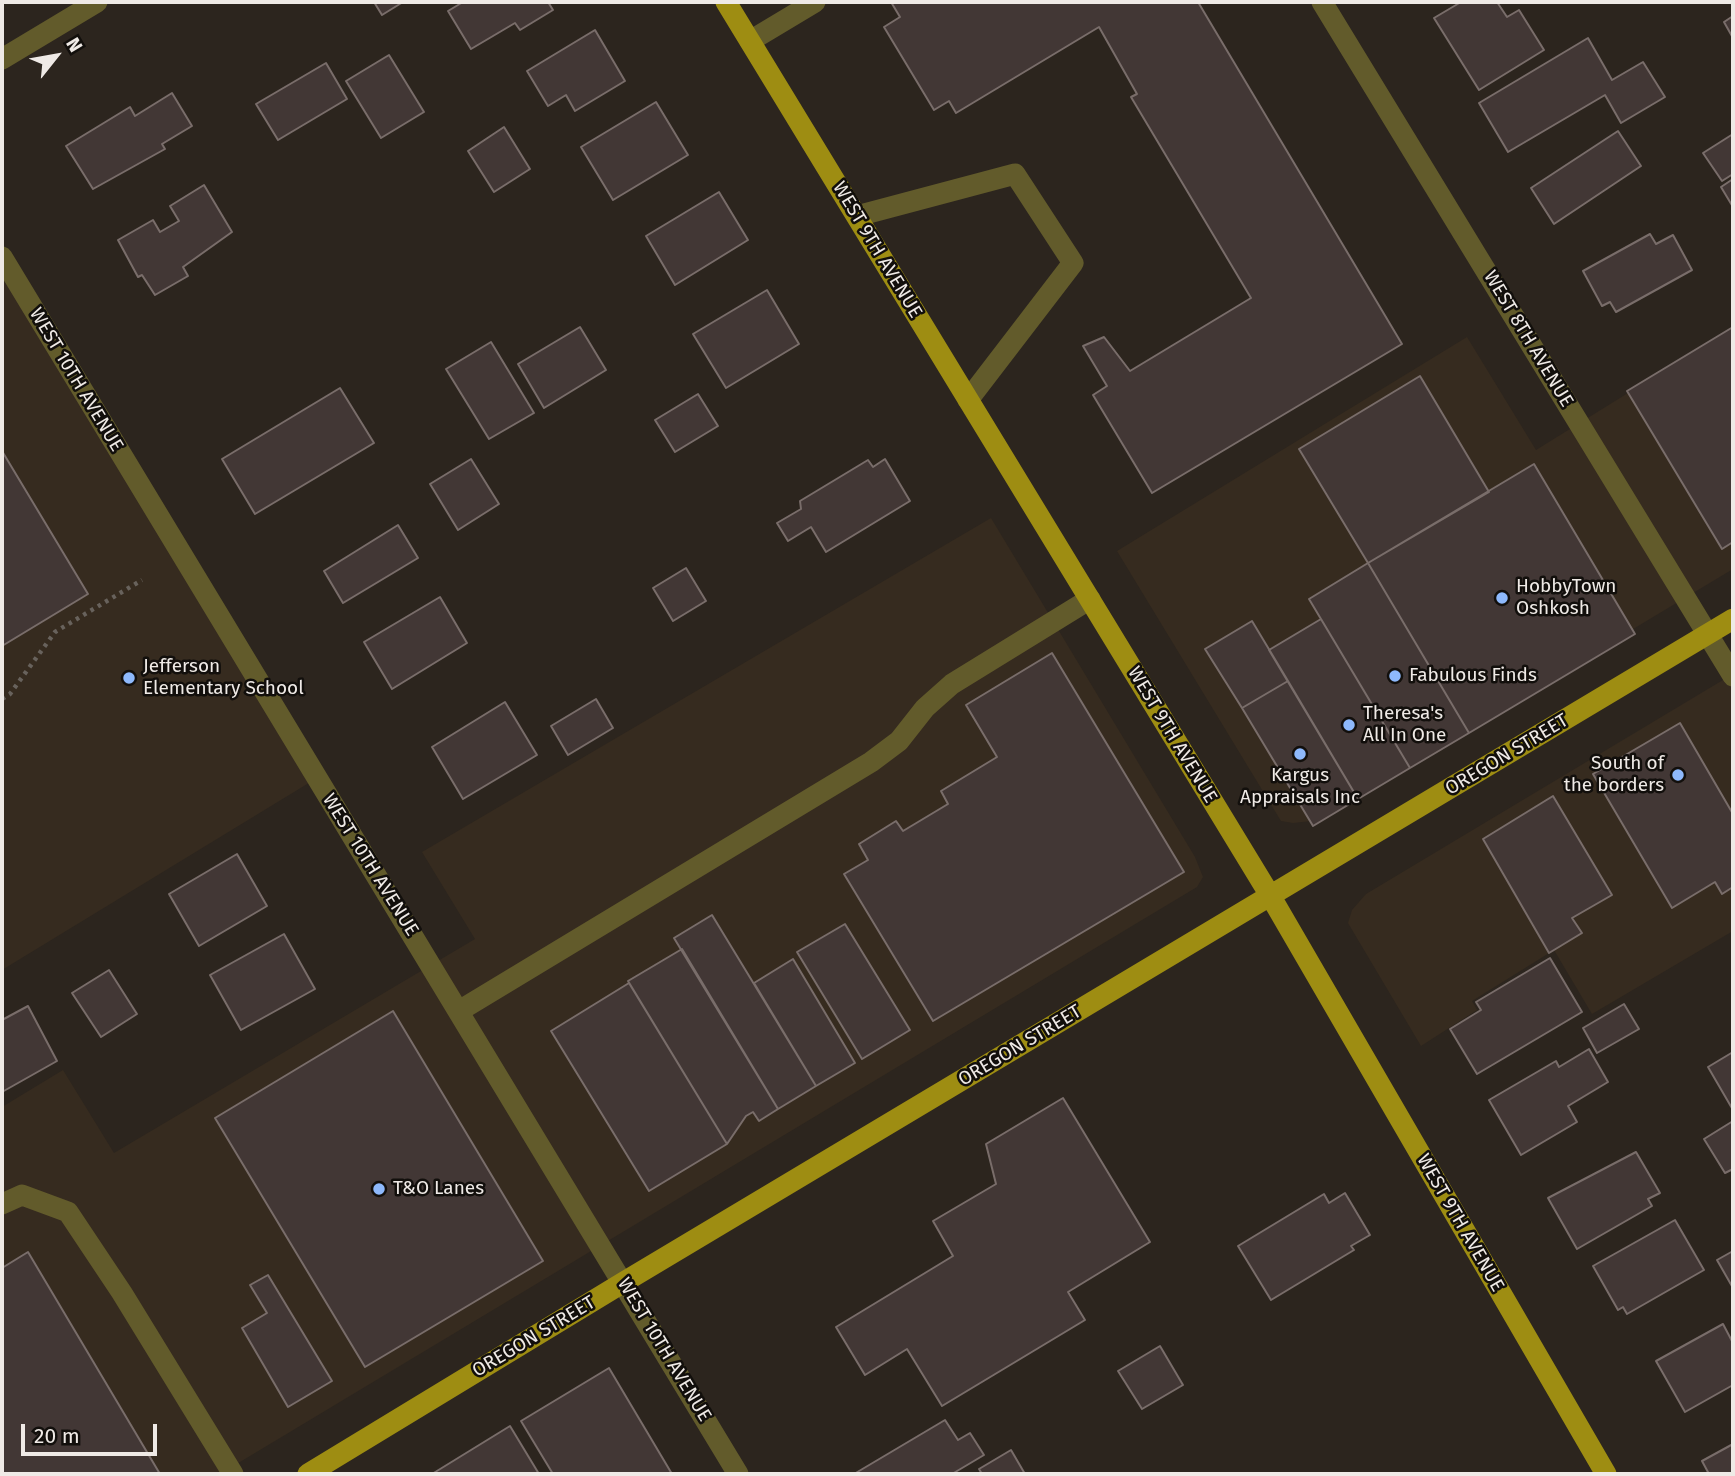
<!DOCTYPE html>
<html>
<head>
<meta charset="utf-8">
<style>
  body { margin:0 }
  #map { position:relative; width:1735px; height:1476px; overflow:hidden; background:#2c251e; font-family:"Fira Sans",sans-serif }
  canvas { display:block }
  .frame { position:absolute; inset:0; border:4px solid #efeae6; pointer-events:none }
  .north { position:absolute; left:21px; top:21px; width:70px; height:70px; -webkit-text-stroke:5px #120f0c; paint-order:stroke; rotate:59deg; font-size:19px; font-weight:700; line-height:28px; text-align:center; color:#efeae6 }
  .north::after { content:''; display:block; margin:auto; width:24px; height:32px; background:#efeae6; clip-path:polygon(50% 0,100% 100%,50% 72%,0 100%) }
  .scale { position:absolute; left:21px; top:1424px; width:136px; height:32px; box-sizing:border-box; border:4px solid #efeae6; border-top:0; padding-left:9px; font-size:21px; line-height:24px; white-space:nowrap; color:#efeae6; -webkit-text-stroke:5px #120f0c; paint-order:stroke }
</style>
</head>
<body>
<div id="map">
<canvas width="1735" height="1476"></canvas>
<div class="frame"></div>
<div class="north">N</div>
<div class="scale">20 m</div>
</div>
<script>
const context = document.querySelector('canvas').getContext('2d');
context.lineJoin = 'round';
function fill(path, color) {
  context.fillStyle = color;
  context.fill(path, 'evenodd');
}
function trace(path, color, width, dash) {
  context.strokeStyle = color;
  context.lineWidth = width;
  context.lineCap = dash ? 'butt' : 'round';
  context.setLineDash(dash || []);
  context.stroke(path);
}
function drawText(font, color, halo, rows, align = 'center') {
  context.font = font + ' "Fira Sans",sans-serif';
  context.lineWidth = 5;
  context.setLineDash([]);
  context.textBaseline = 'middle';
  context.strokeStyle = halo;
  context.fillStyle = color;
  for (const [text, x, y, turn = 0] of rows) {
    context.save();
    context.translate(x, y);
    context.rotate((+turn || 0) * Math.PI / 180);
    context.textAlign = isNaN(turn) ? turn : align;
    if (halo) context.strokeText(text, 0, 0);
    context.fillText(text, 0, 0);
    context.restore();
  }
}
fill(new Path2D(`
  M 2,257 L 317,778 L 2,970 Z
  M 1733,328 L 1733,569 L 1332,810 L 1311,821 L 1293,823 L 1281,821 L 1117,551 L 1467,337 L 1536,450 Z
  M 991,518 L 1195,857 L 1203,877 L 1197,887 L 220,1474 L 2,1474 L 2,1107 L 63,1070 L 114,1153 L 475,939 L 422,852 Z
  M 1733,674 L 1733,931 L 1592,1014 L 1554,950 L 1472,1001 L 1477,1010 L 1421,1046 L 1348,923 L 1352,910 L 1366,894 Z`), '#362b1f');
const building = new Path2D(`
  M 374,2 L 403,2 L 382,15 Z
  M 463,2 L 548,2 L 553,10 L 520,30 L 515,23 L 471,49 L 448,11 Z
  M 891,2 L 1198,2 L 1402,344 L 1152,493 L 1093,395 L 1107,386 L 1083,346 L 1104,337 L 1130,371 L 1251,298 L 1131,97 L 1137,94 L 1099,27 L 956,113 L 949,101 L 934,110 L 884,27 L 900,17 Z
  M 1461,2 L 1497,2 L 1507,17 L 1519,10 L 1544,50 L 1479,90 L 1434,18 Z
  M 1733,16 L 1733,38 L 1724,22 Z
  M 595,30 L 625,81 L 575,111 L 566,95 L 548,106 L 527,71 Z
  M 1588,38 L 1612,80 L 1643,62 L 1665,97 L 1621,123 L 1605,95 L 1508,152 L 1479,103 Z
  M 389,55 L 424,112 L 381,138 L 346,81 Z
  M 326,63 L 347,99 L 278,140 L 256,104 Z
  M 172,93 L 192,126 L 162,144 L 165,149 L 93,189 L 66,146 L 130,107 L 135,116 Z
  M 656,102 L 688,155 L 613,200 L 581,147 Z
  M 504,127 L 530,169 L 494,192 L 468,151 Z
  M 1618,131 L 1641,166 L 1554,224 L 1531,188 Z
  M 1733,134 L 1733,174 L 1722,181 L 1703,153 Z
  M 1733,179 L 1733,207 L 1721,187 Z
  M 204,185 L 232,232 L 183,267 L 188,276 L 155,295 L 142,275 L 138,277 L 118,240 L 153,220 L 160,232 L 179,221 L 170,206 Z
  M 719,192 L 748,240 L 675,285 L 646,236 Z
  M 1650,234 L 1656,244 L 1673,235 L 1692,270 L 1616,312 L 1610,302 L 1602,306 L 1583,271 Z
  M 767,290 L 799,344 L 726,388 L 693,334 Z
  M 580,327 L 606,370 L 544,408 L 518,364 Z
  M 1733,327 L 1733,542 L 1722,549 L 1627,391 Z
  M 491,342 L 534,413 L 489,439 L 446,369 Z
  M 1420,376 L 1489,492 L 1368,563 L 1299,449 Z
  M 340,388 L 374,443 L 255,514 L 222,459 Z
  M 698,394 L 718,426 L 675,452 L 655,420 Z
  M 2,451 L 88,594 L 2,646 Z
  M 471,459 L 499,504 L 458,530 L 430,484 Z
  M 885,459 L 910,501 L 826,552 L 811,527 L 788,541 L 777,523 L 801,509 L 800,501 L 868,460 L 873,467 Z
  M 1534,464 L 1635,634 L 1469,733 L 1368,563 Z
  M 398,525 L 418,558 L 343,603 L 324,571 Z
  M 1368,563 L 1469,733 L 1410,768 L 1309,599 Z
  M 686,568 L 706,601 L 673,621 L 653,588 Z
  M 440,597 L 467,643 L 392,689 L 364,642 Z
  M 1321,619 L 1410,768 L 1358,799 L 1269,650 Z
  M 1252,621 L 1288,681 L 1242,708 L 1205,649 Z
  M 1052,653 L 1184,872 L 933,1021 L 844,874 L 868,860 L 859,844 L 896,821 L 903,831 L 948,804 L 941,791 L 997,757 L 966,705 Z
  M 1288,681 L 1358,799 L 1313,826 L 1242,708 Z
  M 596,699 L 613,728 L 568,755 L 551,726 Z
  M 505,702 L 537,755 L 463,799 L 432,747 Z
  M 1680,723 L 1733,814 L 1733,887 L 1722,894 L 1715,882 L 1672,908 L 1593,774 Z
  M 1553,796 L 1612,895 L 1572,918 L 1582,933 L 1549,953 L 1483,839 Z
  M 237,854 L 267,906 L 199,946 L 169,894 Z
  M 712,915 L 816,1086 L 778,1109 L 674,938 Z
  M 845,924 L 910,1030 L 862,1059 L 797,952 Z
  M 284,934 L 315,989 L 241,1030 L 210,975 Z
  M 682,949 L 778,1109 L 759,1121 L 753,1112 L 746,1116 L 727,1144 L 628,981 Z
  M 1550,958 L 1582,1012 L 1477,1074 L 1450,1029 L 1481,1010 L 1476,1002 Z
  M 793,959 L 855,1063 L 816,1086 L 754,983 Z
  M 109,970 L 137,1014 L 101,1037 L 72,993 Z
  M 629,983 L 727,1144 L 649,1191 L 551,1031 Z
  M 1624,1004 L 1639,1029 L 1597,1053 L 1583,1028 Z
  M 28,1006 L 57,1061 L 2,1092 L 2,1020 Z
  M 393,1011 L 543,1261 L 365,1367 L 215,1118 Z
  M 1589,1049 L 1608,1082 L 1568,1106 L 1577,1122 L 1521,1155 L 1489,1100 L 1556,1061 L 1559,1067 Z
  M 1733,1052 L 1733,1110 L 1708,1067 Z
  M 1063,1098 L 1150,1242 L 1068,1292 L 1085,1320 L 942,1406 L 907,1349 L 865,1375 L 836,1327 L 953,1256 L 933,1221 L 996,1184 L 986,1144 Z
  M 1733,1121 L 1733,1169 L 1725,1173 L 1704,1139 Z
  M 1636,1152 L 1660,1193 L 1648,1199 L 1652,1206 L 1577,1249 L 1548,1198 Z
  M 1345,1193 L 1370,1235 L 1351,1246 L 1354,1250 L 1271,1300 L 1238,1246 L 1324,1194 L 1329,1203 Z
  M 1675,1220 L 1704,1270 L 1627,1314 L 1623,1307 L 1618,1310 L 1593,1266 Z
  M 1733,1251 L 1733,1288 L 1717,1260 Z
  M 28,1252 L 160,1474 L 2,1474 L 2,1268 Z
  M 268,1275 L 332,1381 L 288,1407 L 242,1328 L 267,1313 L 250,1285 Z
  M 1723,1324 L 1733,1343 L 1733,1385 L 1685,1412 L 1656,1361 Z
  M 1160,1346 L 1183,1385 L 1142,1409 L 1118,1371 Z
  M 609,1368 L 672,1474 L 553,1474 L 521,1421 Z
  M 945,1420 L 958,1440 L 970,1433 L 984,1455 L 952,1474 L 854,1474 Z
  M 510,1426 L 539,1474 L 432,1474 Z
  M 1733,1444 L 1733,1474 L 1709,1474 L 1702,1461 Z
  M 1011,1450 L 1025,1474 L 982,1474 L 979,1469 Z`);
fill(building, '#423735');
trace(building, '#796d6a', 2);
trace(new Path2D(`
  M 2,699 L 10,694 L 55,632 L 142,580`), '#68625c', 4.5, [3.5, 5]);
trace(new Path2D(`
  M 1322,2 L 1733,676
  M 750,41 L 815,2
  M 2,59 L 97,2
  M 857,216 L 1015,174 L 1073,263 L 968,400
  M 2,257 L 738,1474
  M 459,1011 L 871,762 L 899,741 L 925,708 L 952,684 L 1090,599
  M 2,1204 L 22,1195 L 68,1212 L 122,1293 L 233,1474`), '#625b2b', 21);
trace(new Path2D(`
  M 726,2 L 1271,897 L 1606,1474
  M 308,1474 L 624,1282 L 1733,619`), '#9e8d12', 21);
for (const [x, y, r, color] of [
  [1502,598,7,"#8eb9fc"],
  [1395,676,7,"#8eb9fc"],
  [129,678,7,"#8eb9fc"],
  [1349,725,7,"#8eb9fc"],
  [1300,754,7,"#8eb9fc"],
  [1678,775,7,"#8eb9fc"],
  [379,1189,7,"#8eb9fc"]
]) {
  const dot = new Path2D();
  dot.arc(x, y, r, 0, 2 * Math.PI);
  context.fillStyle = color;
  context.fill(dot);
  trace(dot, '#120f0c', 2.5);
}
drawText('19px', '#efeae6', '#120f0c', [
  ["WEST 9TH AVENUE",877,250,59],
  ["WEST 8TH AVENUE",1528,339,59],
  ["WEST 10TH AVENUE",76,380,59],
  ["WEST 9TH AVENUE",1172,735,59],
  ["OREGON STREET",1507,755,-31],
  ["WEST 10TH AVENUE",370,865,58],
  ["OREGON STREET",1020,1046,-31],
  ["WEST 9TH AVENUE",1460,1223,60],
  ["OREGON STREET",534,1337,-31],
  ["WEST 10TH AVENUE",664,1350,59]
]);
drawText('19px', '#efeae6', '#120f0c', [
  ["HobbyTown",1516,587],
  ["Oshkosh",1516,609],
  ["Jefferson",143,667],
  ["Elementary School",143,689],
  ["Fabulous Finds",1409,676],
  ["Theresa's",1363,714],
  ["All In One",1363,736],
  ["South of",1664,764,"right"],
  ["the borders",1664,786,"right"],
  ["Kargus",1300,776,"center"],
  ["Appraisals Inc",1300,798,"center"],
  ["T&O Lanes",393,1189]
], 'left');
</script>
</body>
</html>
